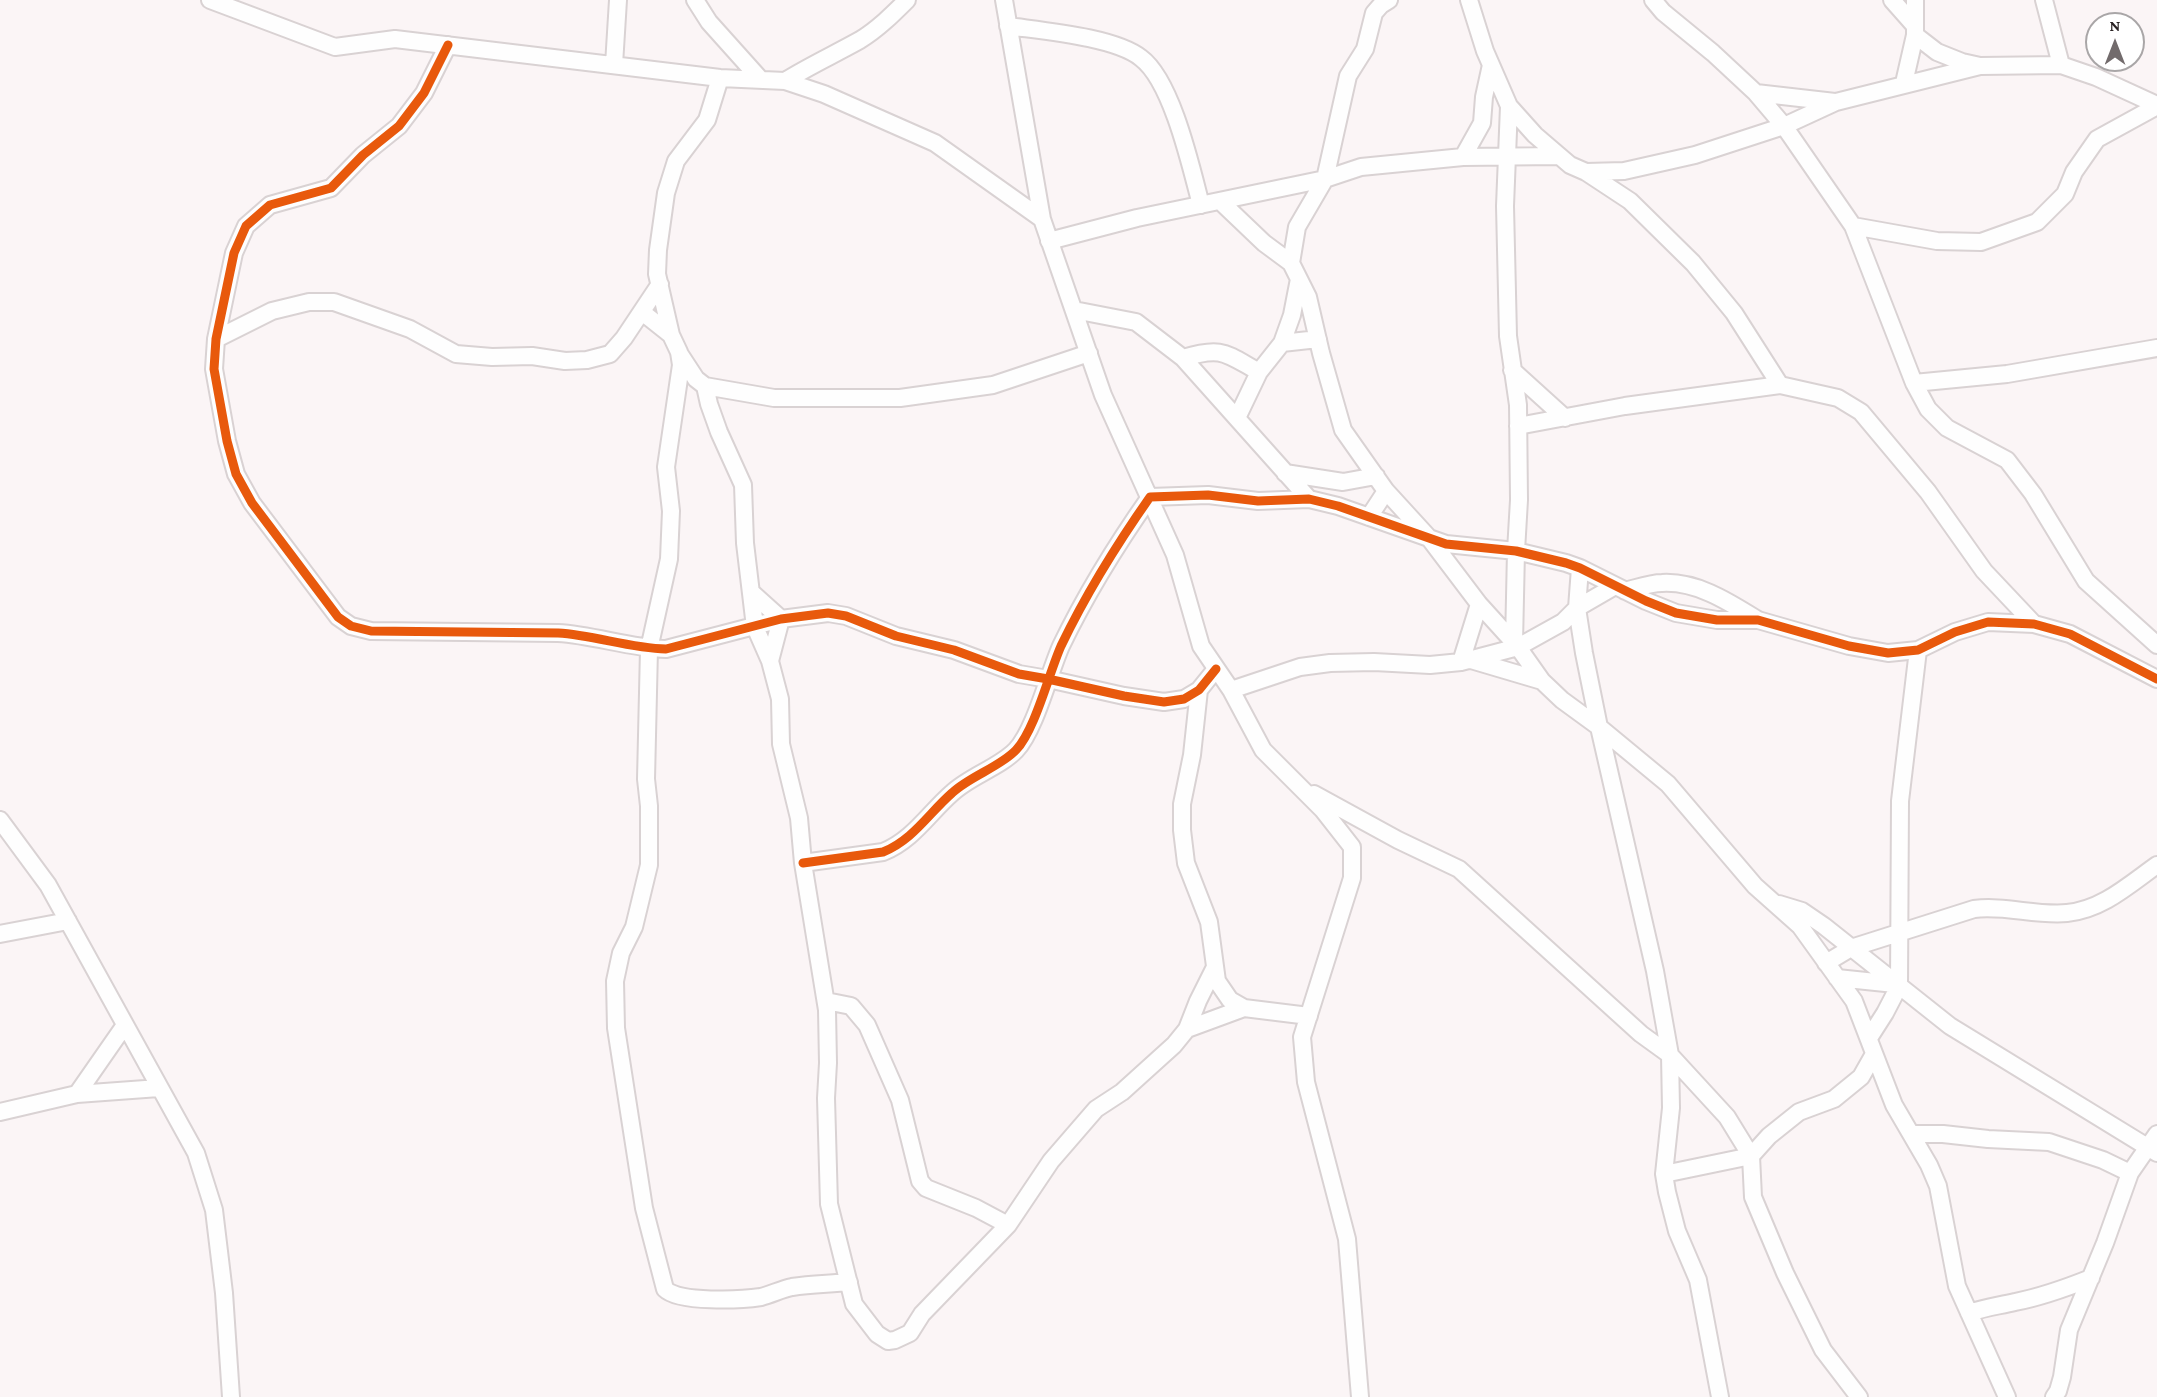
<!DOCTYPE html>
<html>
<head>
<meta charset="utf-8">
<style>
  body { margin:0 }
  #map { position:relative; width:2157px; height:1397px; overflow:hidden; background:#fbf5f6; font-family:"Crimson Pro",serif }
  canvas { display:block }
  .north { position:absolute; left:2085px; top:12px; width:60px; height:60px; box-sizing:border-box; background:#fff; border:2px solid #a9a6a7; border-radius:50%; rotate:0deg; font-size:16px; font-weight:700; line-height:24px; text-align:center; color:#282122 }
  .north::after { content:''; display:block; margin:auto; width:21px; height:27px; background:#726b6c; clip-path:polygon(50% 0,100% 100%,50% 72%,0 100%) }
</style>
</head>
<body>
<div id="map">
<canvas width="2157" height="1397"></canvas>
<div class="north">N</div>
</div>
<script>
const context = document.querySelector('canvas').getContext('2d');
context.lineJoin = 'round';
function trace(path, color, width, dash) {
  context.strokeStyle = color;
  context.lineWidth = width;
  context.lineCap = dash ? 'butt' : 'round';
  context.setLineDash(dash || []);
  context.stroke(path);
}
const street = new Path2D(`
  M 210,0 L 335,47 L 395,39 L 720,78 L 785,81 L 824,94 L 935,143 L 1042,219
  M 695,0 L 709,22 L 761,80
  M 1004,0 L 1042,219 L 1103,395 L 1175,555 L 1201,646 L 1231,690 L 1263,750 L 1323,810 L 1352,847 L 1352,878 L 1302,1037 L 1306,1082 L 1347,1239 L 1360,1397
  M 1469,0 L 1485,51 L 1509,106 L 1535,135 L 1570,165 L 1586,172 L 1624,171 L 1695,155 L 1784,126 L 1836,102 L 1980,66
  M 1653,0 L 1663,12 L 1713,53 L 1756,93 L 1784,126 L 1853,226 L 1914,383 L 1928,409 L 1947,428 L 2007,460 L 2033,494 L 2086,581 L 2157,645
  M 1892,0 L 1915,26
  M 2044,0 L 2061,65
  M 1008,26 C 1043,31 1115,37 1141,58 C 1172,81 1191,167 1201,205
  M 1915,35 L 1937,52 L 1962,62 L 1980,66 L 2061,65 L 2096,77 L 2157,105
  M 448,45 L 424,93 L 399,126 L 363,155 L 331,188 L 270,205 L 246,226 L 234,253 L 216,339 L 214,369 L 227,441 L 236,474 L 252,503 L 338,617 L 351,626 L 371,631 L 558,633 C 594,635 629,648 666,649 L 781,619 L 828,613 L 846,616 L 896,636 L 954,650 L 1019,674 L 1048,679 L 1124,696 L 1164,702 L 1184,699 L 1199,690 L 1216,669
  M 614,65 L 618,0
  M 720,78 L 707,120 L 676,161 L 666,193 L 658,250 L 657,274 L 671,335 L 679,352 L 681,365 L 666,467 L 671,511 L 669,559 L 649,649 L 646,779 L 649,806 L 649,865 L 634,927 L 621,953 L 615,981 L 616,1028 L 644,1208 L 665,1289 C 679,1303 741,1300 761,1297 C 772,1294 782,1289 792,1287 C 811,1284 830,1284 849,1282
  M 785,81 C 809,66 835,54 860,40 C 878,29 893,14 907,0
  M 1904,83 L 1915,35 L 1915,0
  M 1756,93 L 1835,102
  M 1509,106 L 1505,206 L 1508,336 L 1518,405 L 1519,500 L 1516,551 L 1514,643
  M 1463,157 L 1482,123 L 1484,97 L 1491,65
  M 1586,172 L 1630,201 L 1693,263 L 1734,313 L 1780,385
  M 1220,201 L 1264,243 L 1291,263 L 1308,297 L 1321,353 L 1343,430 L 1386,491 L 1429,538 L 1479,604 L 1518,647 L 1542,681 L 1562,700 L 1599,727 L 1668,784 L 1755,886 L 1800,926 L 1854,1001 L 1894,1105 L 1929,1165 L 1938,1186 L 1957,1286 L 2007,1397
  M 1853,226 L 1937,241 L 1981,242 L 2037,222 L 2065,194 L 2074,172 L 2097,139 L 2157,106
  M 1049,241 L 1137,218 L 1325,179 L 1361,167 L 1463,157 L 1559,156
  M 1291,263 L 1297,227 L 1325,179 L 1348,76 L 1365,49 L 1374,13 L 1381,5 L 1389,0
  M 1074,310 L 1136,322 L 1183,358 L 1309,499
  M 642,312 L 671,335
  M 216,339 L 272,311 L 309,302 L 334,302 L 410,329 L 456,354 L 492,357 L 532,356 L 565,361 L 587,360 L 610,354 L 624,338 L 660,284
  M 1282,343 L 1318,339
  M 679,353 L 696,379 L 705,386 L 774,398 L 900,398 L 993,385 L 1089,353
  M 1183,358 C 1222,346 1225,353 1259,372
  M 1512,370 L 1565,418
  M 1914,383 L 2007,374 L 2157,348
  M 705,386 L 709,404 L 719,432 L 743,485 L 745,543 L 755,627 L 770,661 L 780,699 L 781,744 L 799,818 L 803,863 L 827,1010 L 828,1063 L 826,1098 L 829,1204 L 854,1304 L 877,1334 L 888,1341 L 895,1340 L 910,1333 L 922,1314 L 1008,1225 L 1051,1161 L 1096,1109 L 1122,1092 L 1174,1045 L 1187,1029 L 1198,1001 L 1215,967
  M 1237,418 L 1259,372 L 1282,343 L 1292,315 L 1299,279
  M 1518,426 L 1625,406 L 1780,385 L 1838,398 L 1861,412 L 1928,492 L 1984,571 L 2034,624
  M 1285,473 L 1343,482 L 1376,476
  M 1369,517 L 1386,491
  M 1580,568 L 1577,608 L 1584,653 L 1599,727 L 1655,971 L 1670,1055 L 1671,1108 L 1664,1174 L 1667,1192 L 1677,1231 L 1698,1280 L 1720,1397
  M 1625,591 C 1637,588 1650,583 1662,583 C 1697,581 1729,602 1758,620
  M 751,592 L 781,619 L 770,661
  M 1471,660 L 1542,681
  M 1461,662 L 1479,604
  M 1199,690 L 1192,755 L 1182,804 L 1182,830 L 1186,863 L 1209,922 L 1217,981 L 1230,1000 L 1244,1008 L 1309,1016
  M 1231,690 L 1300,667 L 1330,663 L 1374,662 L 1430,665 L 1461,662 L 1518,647 L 1563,622 L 1577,608 L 1615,586
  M 1314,794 L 1398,840 L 1459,869 L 1641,1034 L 1670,1055 L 1727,1117 L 1751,1156 L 1753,1197 L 1785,1273 L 1823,1350 L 1859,1397
  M 0,820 L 48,885 L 196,1153 L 214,1210 L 224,1293 L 231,1397
  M 803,863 L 883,852 C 913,840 929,813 952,793 C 970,776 1000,767 1016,750 C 1035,730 1049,673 1061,646 C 1086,594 1117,544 1150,497 L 1208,495 L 1258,501 L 1309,499 L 1338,506 L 1446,544 L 1516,551 L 1566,563 L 1580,568 L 1646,601 L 1676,613 L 1717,620 L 1758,620 L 1849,646 L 1888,653 L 1918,650 L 1955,632 L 1988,622 L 2034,624 L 2070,634 L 2157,679
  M 1779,904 L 1802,911 L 1824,926 L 1950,1026 L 2157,1153
  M 0,934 L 68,921
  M 1826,963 L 1851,948 L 1974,909 C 2005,905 2036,916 2067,913 C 2102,910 2130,884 2157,865
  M 1837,978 L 1895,984
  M 826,1001 L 851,1006 L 867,1025 L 900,1100 L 920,1181 L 926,1188 L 976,1208 L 1008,1225
  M 1187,1029 L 1244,1008
  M 1869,1038 L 1885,1013 L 1899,986 L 1900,801 L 1918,650
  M 77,1094 L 125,1025
  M 0,1112 L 77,1094 L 159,1088
  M 1911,1134 L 1943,1134 L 1988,1139 L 2049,1142 L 2103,1160 L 2130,1173
  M 1664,1174 L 1751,1156 L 1769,1136 L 1799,1112 L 1834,1099 L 1861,1077 L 1874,1054
  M 1969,1313 C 1986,1307 1998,1306 2015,1302 C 2041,1297 2066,1288 2091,1278
  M 2054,1397 L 2058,1391 L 2062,1377 L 2069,1330 L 2105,1243 L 2130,1173 L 2157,1134`);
trace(street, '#d9d2d3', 20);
trace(street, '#fefefe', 16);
trace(new Path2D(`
  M 448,45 L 424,93 L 399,126 L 363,155 L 331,188 L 270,205 L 246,226 L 234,253 L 216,339 L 214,369 L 227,441 L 236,474 L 252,503 L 338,617 L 351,626 L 371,631 L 558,633 C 594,635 629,648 666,649 L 781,619 L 828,613 L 846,616 L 896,636 L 954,650 L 1019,674 L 1048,679 L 1124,696 L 1164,702 L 1184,699 L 1199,690 L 1216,669
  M 803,863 L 883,852 C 913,840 929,813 952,793 C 970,776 1000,767 1016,750 C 1035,730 1049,673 1061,646 C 1086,594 1117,544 1150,497 L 1208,495 L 1258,501 L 1309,499 L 1338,506 L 1446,544 L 1516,551 L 1566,563 L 1580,568 L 1646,601 L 1676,613 L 1717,620 L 1758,620 L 1849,646 L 1888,653 L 1918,650 L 1955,632 L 1988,622 L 2034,624 L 2070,634 L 2157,679`), '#e8590c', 9);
</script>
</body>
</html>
